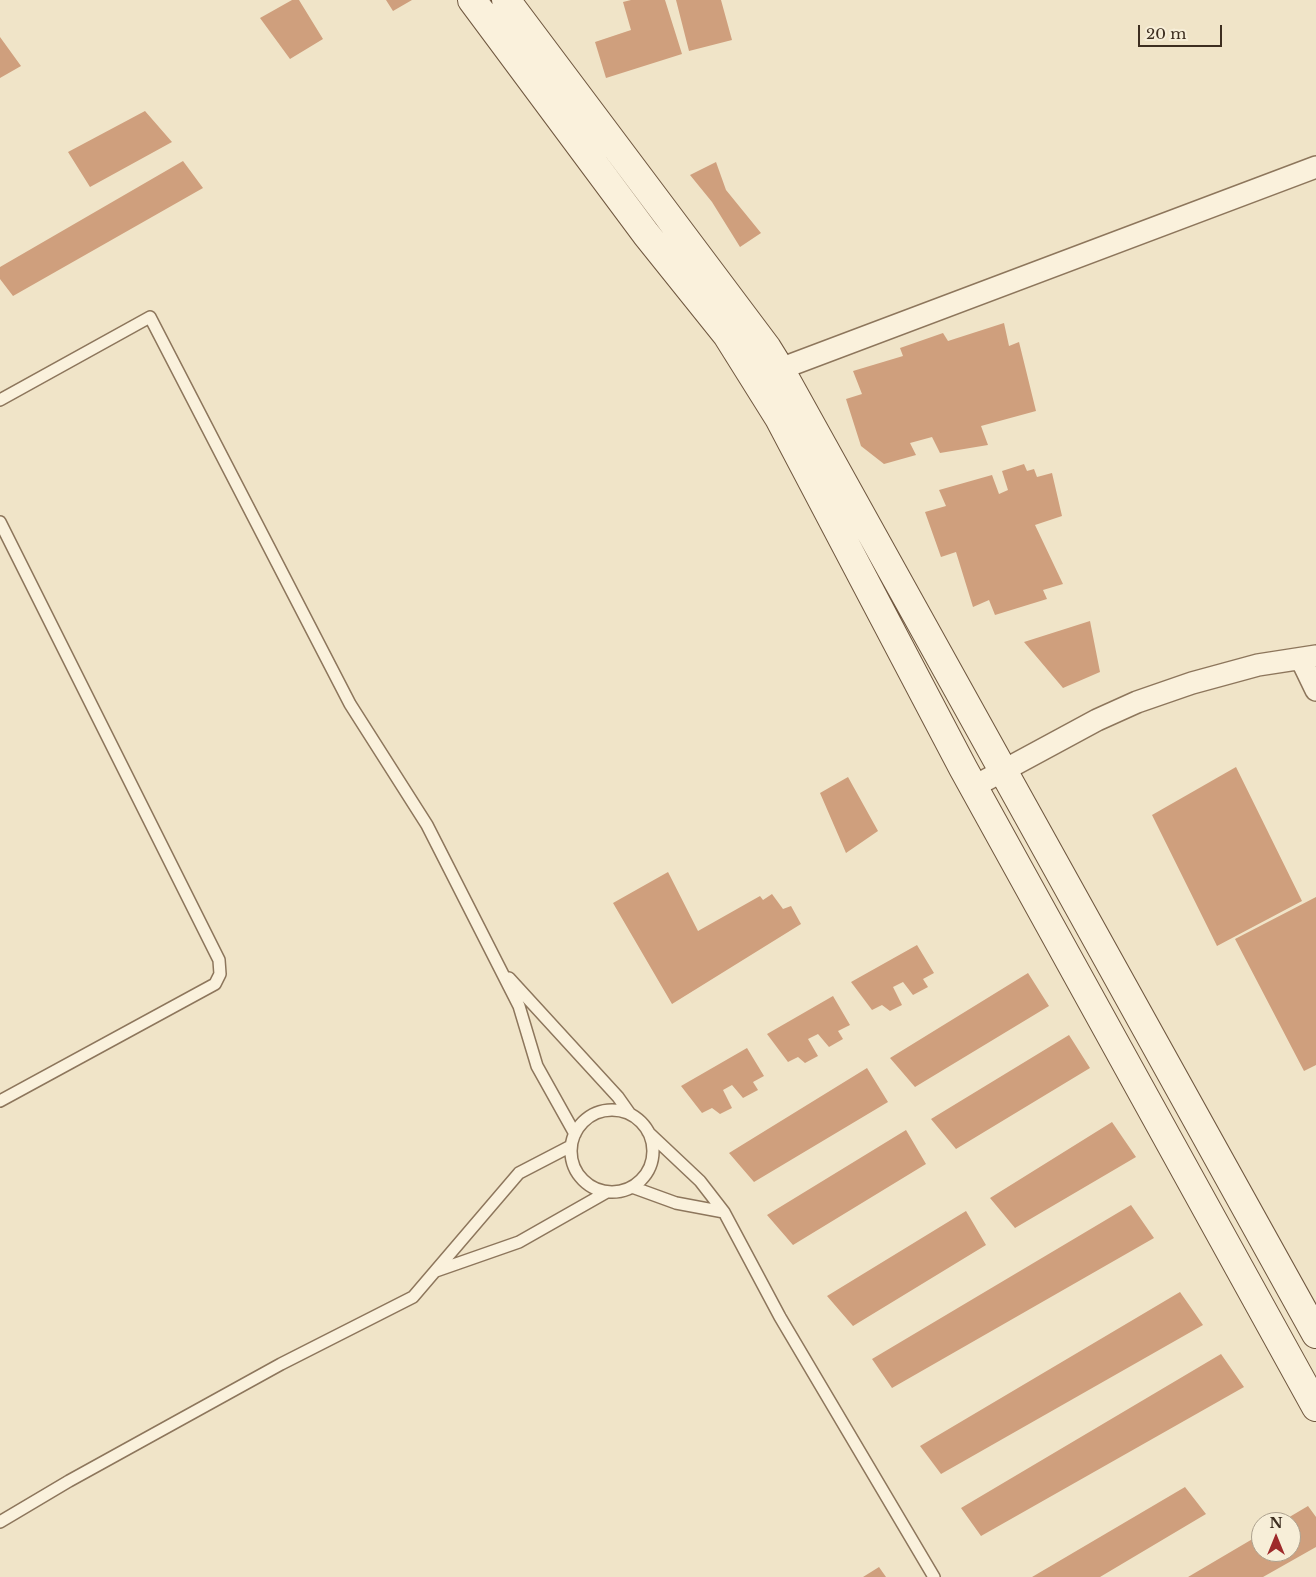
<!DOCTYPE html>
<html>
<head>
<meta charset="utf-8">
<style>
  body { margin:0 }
  #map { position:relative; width:1316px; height:1577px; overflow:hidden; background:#f0e4c8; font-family:"Libre Baskerville",serif }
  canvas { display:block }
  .north { position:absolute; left:1251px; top:1512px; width:50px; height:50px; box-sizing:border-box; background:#f7eed8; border:1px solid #ada18e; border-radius:50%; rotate:0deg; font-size:14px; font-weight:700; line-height:20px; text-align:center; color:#3d2e20 }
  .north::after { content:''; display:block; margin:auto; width:18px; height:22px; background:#9e2a2b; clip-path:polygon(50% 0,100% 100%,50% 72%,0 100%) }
  .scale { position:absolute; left:1138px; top:25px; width:84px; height:22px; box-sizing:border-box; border:2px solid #3d2e20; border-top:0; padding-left:6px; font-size:15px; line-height:18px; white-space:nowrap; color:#3d2e20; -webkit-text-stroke:4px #f7eed8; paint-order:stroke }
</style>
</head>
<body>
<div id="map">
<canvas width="1316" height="1577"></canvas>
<div class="north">N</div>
<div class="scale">20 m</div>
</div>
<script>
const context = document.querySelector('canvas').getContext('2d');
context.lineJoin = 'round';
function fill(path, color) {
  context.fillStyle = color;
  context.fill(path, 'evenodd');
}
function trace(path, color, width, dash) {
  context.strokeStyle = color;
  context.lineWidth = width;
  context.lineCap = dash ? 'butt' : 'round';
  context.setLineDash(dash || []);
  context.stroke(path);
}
fill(new Path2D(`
  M 292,0 L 299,0 L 323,39 L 290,59 L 260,18 Z
  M 386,0 L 412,0 L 393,11 Z
  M 631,0 L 665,0 L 682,54 L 606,78 L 595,42 L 631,30 L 623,2 Z
  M 676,0 L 721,0 L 732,40 L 689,51 Z
  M 0,37 L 21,66 L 0,78 Z
  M 145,111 L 172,142 L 90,187 L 68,152 Z
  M 183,161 L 203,188 L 13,296 L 0,279 L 0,267 Z
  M 716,162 L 726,190 L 761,233 L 740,247 L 712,202 L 690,175 Z
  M 1004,323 L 1009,346 L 1019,342 L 1036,411 L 981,426 L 988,445 L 940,453 L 932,437 L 910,443 L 916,455 L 884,464 L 861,446 L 846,399 L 862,394 L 853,371 L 903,356 L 900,348 L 943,333 L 948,341 Z
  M 1024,464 L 1027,471 L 1034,469 L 1037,477 L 1052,473 L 1062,516 L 1035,525 L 1063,584 L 1043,590 L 1047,599 L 995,615 L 989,600 L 973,607 L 956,552 L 941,557 L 925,512 L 946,506 L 939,490 L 992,475 L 999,494 L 1008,490 L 1002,471 Z
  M 1090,621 L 1100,672 L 1063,688 L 1024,642 Z
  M 1236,767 L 1302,901 L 1217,946 L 1152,815 Z
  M 848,777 L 878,831 L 846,853 L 820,793 Z
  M 668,872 L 698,931 L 760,896 L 763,900 L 772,894 L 783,909 L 791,906 L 801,924 L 672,1004 L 613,903 Z
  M 1316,897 L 1316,1065 L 1304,1071 L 1235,939 Z
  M 917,945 L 934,973 L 923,979 L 928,987 L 913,995 L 903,982 L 893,987 L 902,1005 L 890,1011 L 882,1005 L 872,1010 L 851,982 Z
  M 1028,973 L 1049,1006 L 915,1087 L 890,1058 Z
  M 833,996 L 850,1025 L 838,1031 L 843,1039 L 829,1047 L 818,1034 L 808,1039 L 818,1056 L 805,1063 L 798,1057 L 788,1062 L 767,1034 Z
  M 1069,1035 L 1090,1068 L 956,1149 L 931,1119 Z
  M 747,1048 L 764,1076 L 753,1082 L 758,1090 L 743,1098 L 732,1085 L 723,1090 L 732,1108 L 720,1114 L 712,1108 L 702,1113 L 681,1086 Z
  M 867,1068 L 888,1102 L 754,1182 L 729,1153 Z
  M 1112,1122 L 1136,1157 L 1015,1228 L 990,1198 Z
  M 906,1130 L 926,1164 L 793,1245 L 767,1215 Z
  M 1131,1205 L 1154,1238 L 892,1388 L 872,1359 Z
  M 966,1211 L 986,1245 L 853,1326 L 827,1296 Z
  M 1180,1292 L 1203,1325 L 941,1474 L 920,1446 Z
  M 1221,1354 L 1244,1387 L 981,1536 L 961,1508 Z
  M 1185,1487 L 1206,1514 L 1100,1577 L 1032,1577 Z
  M 1308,1506 L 1316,1517 L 1316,1547 L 1263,1577 L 1188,1577 L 1261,1534 L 1261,1552 L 1291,1552 L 1291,1522 L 1281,1522 Z
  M 879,1567 L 886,1577 L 863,1577 Z`), '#cf9f7d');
const lane = new Path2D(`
  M 0,400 L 150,317 L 350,704 L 427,825 L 519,1006 L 537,1066 L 575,1134
  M 0,522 L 219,960 L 220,974 L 215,984 L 0,1101
  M 509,978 L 618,1097 L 630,1114
  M571 1151a41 41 0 1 1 82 0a41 41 0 1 1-82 0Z
  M 648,1132 L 700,1181 L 724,1212 L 780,1317 L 934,1577
  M 632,1187 L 676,1203 L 724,1212
  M 436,1271 L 519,1242 L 607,1192
  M 0,1522 L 69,1481 L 281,1364 L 413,1297 L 519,1173 L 571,1146`);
const street = new Path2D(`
  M 780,369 L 1316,167
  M 1301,659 L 1316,690
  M 973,787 L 1097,720 L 1137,702 L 1192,683 L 1258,665 L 1316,656`);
const secondary = new Path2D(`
  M 472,0 L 646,234 L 727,335 L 779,418 L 963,768 L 1316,1407
  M 506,0 L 767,348 L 780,369 L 1316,1334`);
trace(lane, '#8d765c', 14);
trace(street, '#8d765c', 24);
trace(secondary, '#6f573f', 30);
trace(lane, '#faf1dc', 11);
trace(street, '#faf1dc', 21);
trace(secondary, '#faf1dc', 28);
</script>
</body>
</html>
